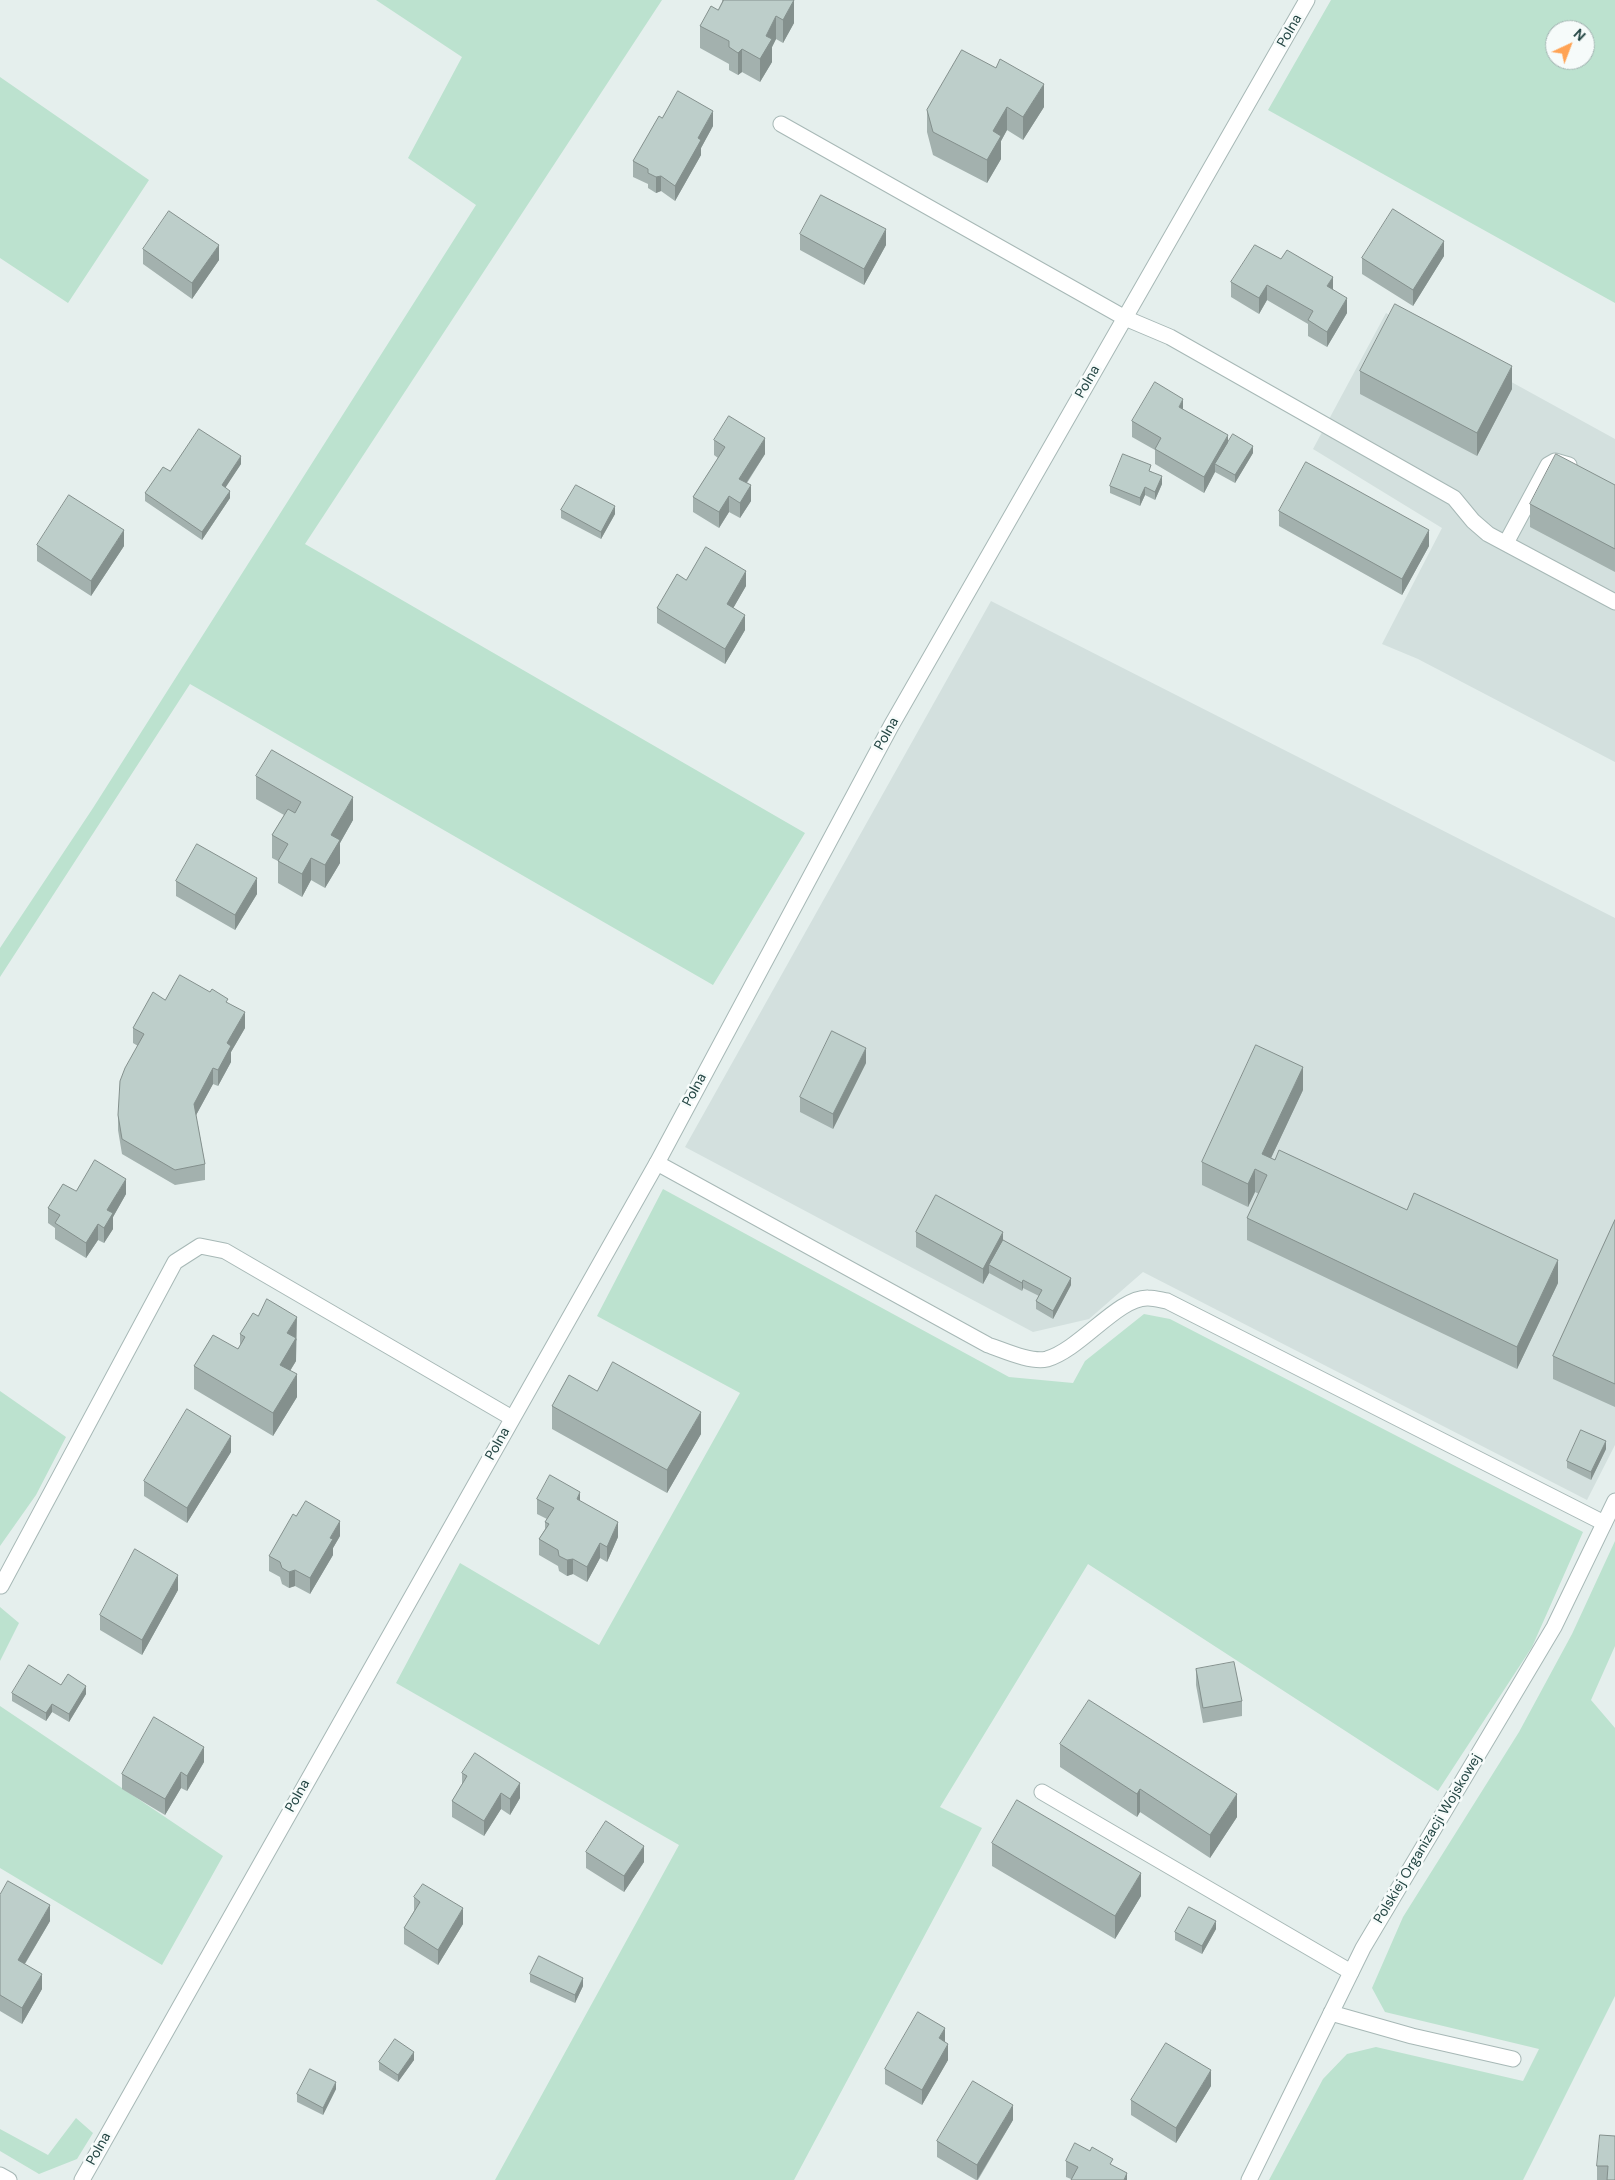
<!DOCTYPE html>
<html>
<head>
<meta charset="utf-8">
<style>
  body { margin:0 }
  #map { position:relative; width:1615px; height:2180px; overflow:hidden; background:#e5efed; font-family:"DM Sans",sans-serif }
  canvas { display:block }
  .north { position:absolute; left:1545px; top:20px; width:50px; height:50px; box-sizing:border-box; background:#f6fbfa; border:1px solid #a1b2b0; border-radius:50%; rotate:43deg; font-size:14px; font-weight:700; line-height:20px; text-align:center; color:#224442 }
  .north::after { content:''; display:block; margin:auto; width:18px; height:22px; background:#ffa354; clip-path:polygon(50% 0,100% 100%,50% 72%,0 100%) }
</style>
</head>
<body>
<div id="map">
<canvas width="1615" height="2180"></canvas>
<div class="north">N</div>
</div>
<script>
const context = document.querySelector('canvas').getContext('2d');
context.lineJoin = 'round';
function fill(path, color) {
  context.fillStyle = color;
  context.fill(path, 'evenodd');
}
function trace(path, color, width, dash) {
  context.strokeStyle = color;
  context.lineWidth = width;
  context.lineCap = dash ? 'butt' : 'round';
  context.setLineDash(dash || []);
  context.stroke(path);
}
function drawText(font, color, halo, rows, align = 'center') {
  context.font = font + ' "DM Sans",sans-serif';
  context.lineWidth = 5;
  context.setLineDash([]);
  context.textBaseline = 'middle';
  context.strokeStyle = halo;
  context.fillStyle = color;
  for (const [text, x, y, turn = 0] of rows) {
    context.save();
    context.translate(x, y);
    context.rotate((+turn || 0) * Math.PI / 180);
    context.textAlign = isNaN(turn) ? turn : align;
    if (halo) context.strokeText(text, 0, 0);
    context.fillText(text, 0, 0);
    context.restore();
  }
}
fill(new Path2D(`
  M 1386,313 L 1615,439 L 1615,762 L 1418,659 L 1382,644 L 1442,528 L 1313,449 Z
  M 991,601 L 1615,918 L 1615,1445 L 1587,1500 L 1143,1272 L 1089,1319 L 1033,1332 L 685,1147 Z`), '#d3e0de');
fill(new Path2D(`
  M 376,0 L 662,0 L 305,544 L 805,833 L 713,985 L 190,684 L 0,977 L 0,948 L 93,808 L 476,205 L 408,158 L 462,57 Z
  M 1331,0 L 1615,0 L 1615,303 L 1268,110 ZM 1555,30 L 1585,30 L 1585,60 L 1555,60 Z
  M 0,77 L 149,180 L 68,303 L 0,258 Z
  M 663,1189 L 1009,1377 L 1073,1383 L 1085,1361 L 1144,1314 L 1170,1319 L 1583,1532 L 1532,1647 L 1438,1791 L 1088,1564 L 940,1807 L 982,1828 L 794,2180 L 495,2180 L 679,1845 L 396,1683 L 460,1563 L 599,1645 L 740,1393 L 597,1316 Z
  M 0,1391 L 66,1437 L 36,1495 L 0,1546 Z
  M 1615,1541 L 1615,1646 L 1591,1700 L 1615,1728 L 1615,1996 L 1523,2180 L 1269,2180 L 1323,2079 L 1347,2054 L 1376,2047 L 1523,2081 L 1539,2049 L 1385,2012 L 1372,1988 L 1403,1917 L 1519,1732 L 1572,1634 Z
  M 0,1607 L 19,1623 L 0,1661 Z
  M 0,1706 L 223,1856 L 162,1965 L 0,1868 Z
  M 76,2118 L 93,2133 L 77,2159 L 39,2174 L 0,2151 L 0,2129 L 48,2155 Z`), '#bce2cf');
const lane = new Path2D(`
  M 781,124 L 1125,318 L 1170,337 L 1454,498 L 1473,521 L 1488,534 L 1615,602
  M 1506,543 L 1548,465 L 1555,461 L 1569,465
  M 657,1163 L 988,1345 C 1003,1350 1031,1363 1047,1359 C 1081,1349 1118,1297 1148,1298 C 1155,1298 1161,1300 1167,1301 L 1604,1523
  M 1,1586 L 175,1262 L 200,1246 L 225,1251 L 512,1418
  M 1042,1792 L 1351,1972
  M 1331,2013 L 1412,2036 L 1513,2059`);
const street = new Path2D(`
  M 0,2175 L 9,2180
  M 82,2180 L 657,1163 L 891,726 L 1307,0
  M 1249,2180 L 1363,1948 L 1554,1627 L 1615,1501`);
trace(lane, '#a7b8b6', 17);
trace(street, '#a7b8b6', 17);
trace(lane, '#fff', 15);
trace(street, '#fff', 15);
fill(new Path2D(`
  M 722,0 L 794,0 L 794,23 L 783,43 L 776,39 L 772,47 L 772,62 L 760,82 L 742,72 L 738,75 L 729,70 L 729,64 L 700,48 L 700,26 L 718,10 L 722,2 Z
  M 962,50 L 1044,107 L 1023,140 L 1007,130 L 1001,141 L 1001,159 L 987,183 L 933,155 L 927,132 L 927,110 Z
  M 662,118 L 713,126 L 701,148 L 701,155 L 675,201 L 661,191 L 656,193 L 648,188 L 648,184 L 633,177 L 633,161 Z
  M 800,234 L 886,245 L 864,285 L 800,250 Z
  M 143,249 L 219,260 L 192,299 L 143,264 Z
  M 1444,256 L 1413,306 L 1362,274 L 1362,258 Z
  M 1281,259 L 1333,289 L 1347,313 L 1327,347 L 1308,336 L 1308,324 L 1267,300 L 1259,314 L 1231,297 L 1231,282 Z
  M 1360,371 L 1512,389 L 1477,456 L 1360,394 Z
  M 1183,410 L 1228,443 L 1253,453 L 1235,483 L 1215,472 L 1204,493 L 1155,464 L 1155,450 L 1132,437 L 1132,421 Z
  M 714,440 L 765,454 L 747,483 L 751,501 L 740,518 L 729,512 L 719,528 L 693,512 L 693,497 L 718,458 L 714,455 Z
  M 241,464 L 225,487 L 230,498 L 202,540 L 145,501 L 145,493 L 170,471 Z
  M 1151,471 L 1162,484 L 1155,500 L 1145,495 L 1140,506 L 1110,493 L 1110,486 Z
  M 1615,485 L 1615,572 L 1530,527 L 1530,504 Z
  M 561,510 L 615,514 L 601,539 L 561,518 Z
  M 1279,511 L 1429,546 L 1402,595 L 1279,526 Z
  M 37,545 L 124,546 L 91,596 L 37,561 Z
  M 686,580 L 746,586 L 733,608 L 745,630 L 725,664 L 657,623 L 657,608 Z
  M 256,776 L 353,820 L 340,843 L 340,863 L 325,888 L 311,880 L 302,897 L 278,883 L 278,861 L 272,858 L 272,835 L 284,815 L 256,799 Z
  M 176,881 L 257,894 L 235,930 L 176,896 Z
  M 165,1000 L 228,1003 L 245,1028 L 231,1052 L 231,1062 L 218,1086 L 213,1084 L 196,1115 L 205,1164 L 205,1180 L 175,1185 L 122,1154 L 118,1130 L 118,1115 L 138,1046 L 133,1043 L 133,1028 Z
  M 866,1063 L 833,1129 L 800,1112 L 800,1097 Z
  M 1303,1090 L 1271,1158 L 1558,1283 L 1517,1369 L 1247,1240 L 1247,1218 L 1259,1194 L 1255,1192 L 1248,1207 L 1202,1185 L 1202,1162 Z
  M 76,1191 L 126,1194 L 113,1217 L 113,1229 L 104,1243 L 98,1240 L 86,1258 L 55,1239 L 55,1228 L 48,1223 L 48,1208 Z
  M 1615,1220 L 1615,1407 L 1553,1379 L 1553,1356 Z
  M 916,1232 L 1003,1240 L 1071,1285 L 1053,1319 L 1036,1309 L 1036,1301 L 1039,1296 L 1023,1288 L 1022,1291 L 989,1273 L 983,1284 L 916,1247 Z
  M 240,1334 L 297,1339 L 296,1341 L 296,1361 L 290,1371 L 297,1397 L 273,1436 L 194,1389 L 194,1366 L 238,1349 L 240,1345 Z
  M 597,1391 L 701,1434 L 667,1493 L 552,1429 L 552,1406 Z
  M 1606,1449 L 1591,1480 L 1567,1468 L 1567,1461 Z
  M 231,1452 L 187,1523 L 144,1496 L 144,1481 Z
  M 537,1499 L 580,1501 L 618,1537 L 607,1562 L 600,1558 L 587,1582 L 573,1574 L 567,1576 L 559,1571 L 558,1566 L 539,1555 L 539,1539 L 545,1529 L 545,1522 L 547,1519 L 537,1514 Z
  M 340,1536 L 333,1548 L 333,1555 L 310,1594 L 295,1586 L 289,1588 L 282,1584 L 280,1577 L 269,1571 L 269,1556 Z
  M 178,1590 L 142,1655 L 100,1630 L 100,1615 Z
  M 1196,1669 L 1242,1701 L 1242,1716 L 1203,1723 L 1196,1685 Z
  M 61,1685 L 86,1694 L 69,1722 L 52,1712 L 46,1721 L 12,1701 L 12,1693 Z
  M 1060,1744 L 1237,1817 L 1210,1858 L 1140,1812 L 1137,1817 L 1060,1767 Z
  M 204,1762 L 187,1791 L 181,1788 L 165,1815 L 122,1789 L 122,1774 Z
  M 462,1773 L 520,1798 L 510,1815 L 501,1809 L 484,1836 L 452,1817 L 452,1801 L 462,1785 Z
  M 992,1843 L 1141,1896 L 1115,1939 L 992,1866 Z
  M 586,1852 L 644,1862 L 624,1892 L 586,1868 Z
  M 0,1895 L 50,1921 L 25,1964 L 42,1989 L 22,2024 L 0,2011 Z
  M 414,1897 L 463,1924 L 438,1965 L 404,1944 L 404,1928 L 414,1911 Z
  M 1216,1929 L 1202,1954 L 1175,1940 L 1175,1932 Z
  M 530,1974 L 583,1986 L 575,2003 L 530,1982 Z
  M 945,2042 L 948,2060 L 922,2105 L 885,2084 L 885,2069 Z
  M 414,2060 L 398,2082 L 379,2070 L 379,2062 Z
  M 1211,2086 L 1176,2143 L 1131,2115 L 1131,2100 Z
  M 336,2089 L 323,2115 L 297,2102 L 297,2094 Z
  M 1013,2120 L 978,2180 L 976,2180 L 937,2157 L 937,2141 Z
  M 1615,2136 L 1615,2180 L 1597,2180 L 1597,2166 Z
  M 1066,2161 L 1113,2166 L 1127,2180 L 1071,2179 L 1066,2177 Z`), '#a3b1ae');
fill(new Path2D(`
  M 794,0 L 794,23 L 783,43 L 783,20 Z
  M 776,16 L 776,39 L 772,47 L 772,62 L 760,82 L 760,59 L 766,36 Z
  M 742,49 L 742,72 L 738,75 L 738,53 Z
  M 1044,84 L 1044,107 L 1023,140 L 1023,117 Z
  M 1007,107 L 1007,130 L 1001,141 L 1001,159 L 987,183 L 987,160 L 993,131 Z
  M 713,111 L 713,126 L 701,148 L 701,155 L 675,201 L 675,186 L 698,138 Z
  M 661,176 L 661,191 L 656,193 L 656,177 Z
  M 886,229 L 886,245 L 864,285 L 864,269 Z
  M 1444,241 L 1444,256 L 1413,306 L 1413,290 Z
  M 219,245 L 219,260 L 192,299 L 192,283 Z
  M 1333,277 L 1333,292 L 1327,286 Z
  M 1267,285 L 1267,300 L 1259,314 L 1259,298 Z
  M 1347,298 L 1347,313 L 1327,347 L 1327,332 Z
  M 1512,366 L 1512,389 L 1477,456 L 1477,433 Z
  M 1183,399 L 1183,414 L 1179,407 Z
  M 1228,435 L 1228,451 L 1215,464 L 1215,472 L 1204,493 L 1204,477 Z
  M 765,438 L 765,454 L 739,494 L 739,479 Z
  M 1253,446 L 1253,453 L 1235,483 L 1235,475 Z
  M 241,456 L 241,464 L 222,493 L 222,485 Z
  M 1162,476 L 1162,484 L 1155,500 L 1155,492 Z
  M 751,485 L 751,501 L 740,518 L 740,503 Z
  M 1145,487 L 1145,495 L 1140,506 L 1140,498 Z
  M 230,491 L 230,498 L 202,540 L 202,532 Z
  M 729,496 L 729,512 L 719,528 L 719,512 Z
  M 615,506 L 615,514 L 601,539 L 601,532 Z
  M 124,530 L 124,546 L 91,596 L 91,581 Z
  M 1429,530 L 1429,546 L 1402,595 L 1402,579 Z
  M 746,571 L 746,586 L 727,619 L 727,604 Z
  M 745,615 L 745,630 L 725,664 L 725,649 Z
  M 353,797 L 353,820 L 340,843 L 340,863 L 325,888 L 325,865 L 331,835 Z
  M 311,858 L 311,880 L 302,897 L 302,874 Z
  M 257,878 L 257,894 L 235,930 L 235,915 Z
  M 245,1012 L 245,1028 L 231,1052 L 231,1062 L 218,1086 L 218,1070 L 227,1043 Z
  M 866,1048 L 866,1063 L 833,1129 L 833,1114 Z
  M 1303,1067 L 1303,1090 L 1264,1173 L 1262,1154 Z
  M 213,1068 L 213,1084 L 194,1119 L 194,1104 Z
  M 1255,1169 L 1255,1192 L 1248,1207 L 1248,1184 Z
  M 126,1179 L 126,1194 L 113,1217 L 113,1229 L 104,1243 L 104,1228 L 107,1210 Z
  M 98,1224 L 98,1240 L 86,1258 L 86,1243 Z
  M 1003,1232 L 1003,1248 L 989,1265 L 989,1273 L 983,1284 L 983,1269 Z
  M 1558,1260 L 1558,1283 L 1517,1369 L 1517,1347 Z
  M 1071,1278 L 1071,1285 L 1053,1319 L 1053,1311 Z
  M 1023,1280 L 1023,1288 L 1022,1291 L 1022,1283 Z
  M 297,1317 L 296,1361 L 280,1387 L 280,1365 L 287,1333 Z
  M 297,1374 L 297,1397 L 273,1436 L 273,1413 Z
  M 701,1412 L 701,1434 L 667,1493 L 667,1470 Z
  M 231,1436 L 231,1452 L 187,1523 L 187,1508 Z
  M 1606,1441 L 1606,1449 L 1591,1480 L 1591,1472 Z
  M 580,1492 L 580,1508 L 577,1499 Z
  M 340,1521 L 340,1536 L 333,1548 L 333,1555 L 310,1594 L 310,1578 L 330,1538 Z
  M 618,1522 L 618,1537 L 607,1562 L 607,1547 Z
  M 600,1543 L 600,1558 L 587,1582 L 587,1567 Z
  M 573,1559 L 573,1574 L 567,1576 L 567,1560 Z
  M 295,1570 L 295,1586 L 289,1588 L 289,1572 Z
  M 178,1575 L 178,1590 L 142,1655 L 142,1640 Z
  M 86,1686 L 86,1694 L 69,1722 L 69,1714 Z
  M 52,1704 L 52,1712 L 46,1721 L 46,1713 Z
  M 204,1747 L 204,1762 L 187,1791 L 187,1776 Z
  M 181,1772 L 181,1788 L 165,1815 L 165,1799 Z
  M 520,1783 L 520,1798 L 510,1815 L 510,1799 Z
  M 1140,1789 L 1140,1812 L 1137,1817 L 1137,1794 Z
  M 501,1793 L 501,1809 L 484,1836 L 484,1821 Z
  M 1237,1794 L 1237,1817 L 1210,1858 L 1210,1835 Z
  M 644,1846 L 644,1862 L 624,1892 L 624,1876 Z
  M 1141,1873 L 1141,1896 L 1115,1939 L 1115,1916 Z
  M 50,1905 L 50,1921 L 18,1975 L 18,1960 Z
  M 463,1908 L 463,1924 L 438,1965 L 438,1950 Z
  M 1216,1921 L 1216,1929 L 1202,1954 L 1202,1946 Z
  M 42,1974 L 42,1989 L 22,2024 L 22,2008 Z
  M 583,1978 L 583,1986 L 575,2003 L 575,1995 Z
  M 945,2028 L 945,2043 L 939,2038 Z
  M 948,2044 L 948,2060 L 922,2105 L 922,2090 Z
  M 414,2052 L 414,2060 L 398,2082 L 398,2075 Z
  M 1211,2070 L 1211,2086 L 1176,2143 L 1176,2128 Z
  M 336,2082 L 336,2089 L 323,2115 L 323,2108 Z
  M 1013,2105 L 1013,2120 L 977,2180 L 977,2165 Z
  M 1127,2173 L 1127,2180 L 1124,2180 Z`), '#84908d');
const building = new Path2D(`
  M 724,0 L 794,0 L 783,20 L 776,16 L 766,36 L 772,39 L 760,59 L 742,49 L 738,53 L 729,47 L 729,41 L 700,26 L 711,6 L 718,10 Z
  M 962,50 L 996,68 L 1000,59 L 1044,84 L 1023,117 L 1007,107 L 993,131 L 1001,136 L 987,160 L 933,132 L 927,110 Z
  M 678,91 L 713,111 L 698,138 L 701,140 L 675,186 L 661,176 L 656,177 L 648,173 L 648,169 L 633,161 L 659,116 L 662,118 Z
  M 821,195 L 886,229 L 864,269 L 800,234 Z
  M 1393,209 L 1444,241 L 1413,290 L 1362,258 Z
  M 169,211 L 219,245 L 192,283 L 143,249 Z
  M 1255,245 L 1281,259 L 1287,250 L 1333,277 L 1327,286 L 1347,298 L 1327,332 L 1308,320 L 1313,311 L 1267,285 L 1259,298 L 1231,282 Z
  M 1395,304 L 1512,366 L 1477,433 L 1360,371 Z
  M 1155,382 L 1183,399 L 1179,407 L 1228,435 L 1204,477 L 1155,449 L 1161,438 L 1132,421 Z
  M 729,416 L 765,438 L 739,479 L 751,485 L 740,503 L 729,496 L 719,512 L 693,497 L 725,447 L 714,440 Z
  M 199,429 L 241,456 L 222,485 L 230,491 L 202,532 L 145,493 L 163,467 L 170,471 Z
  M 1233,434 L 1253,446 L 1235,475 L 1215,464 Z
  M 1123,454 L 1151,465 L 1149,471 L 1162,476 L 1155,492 L 1145,487 L 1140,498 L 1110,486 Z
  M 1556,454 L 1615,485 L 1615,549 L 1530,504 Z
  M 1306,462 L 1429,530 L 1402,579 L 1279,511 Z
  M 576,485 L 615,506 L 601,532 L 561,510 Z
  M 69,495 L 124,530 L 91,581 L 37,545 Z
  M 706,547 L 746,571 L 727,604 L 745,615 L 725,649 L 657,608 L 677,574 L 686,580 Z
  M 272,750 L 353,797 L 331,835 L 340,840 L 325,865 L 311,858 L 302,874 L 278,861 L 288,844 L 272,835 L 288,809 L 295,813 L 301,802 L 256,776 Z
  M 197,844 L 257,878 L 235,915 L 176,881 Z
  M 180,975 L 210,992 L 212,989 L 228,999 L 226,1002 L 245,1012 L 227,1043 L 231,1046 L 218,1070 L 213,1068 L 194,1104 L 205,1164 L 175,1170 L 122,1139 L 118,1115 L 120,1081 L 125,1068 L 144,1034 L 133,1028 L 153,992 L 165,1000 Z
  M 832,1031 L 866,1048 L 833,1114 L 800,1097 Z
  M 1256,1045 L 1303,1067 L 1262,1154 L 1275,1160 L 1279,1150 L 1407,1210 L 1414,1193 L 1558,1260 L 1517,1347 L 1247,1218 L 1267,1175 L 1255,1169 L 1248,1184 L 1202,1162 Z
  M 95,1160 L 126,1179 L 107,1210 L 113,1213 L 104,1228 L 98,1224 L 86,1243 L 55,1223 L 60,1215 L 48,1208 L 63,1184 L 76,1191 Z
  M 936,1195 L 1003,1232 L 983,1269 L 916,1232 Z
  M 1615,1220 L 1615,1384 L 1553,1356 Z
  M 1003,1240 L 1071,1278 L 1053,1311 L 1036,1301 L 1042,1290 L 1023,1280 L 1022,1283 L 989,1265 Z
  M 267,1299 L 297,1317 L 287,1333 L 296,1338 L 280,1365 L 297,1374 L 273,1413 L 194,1366 L 213,1335 L 238,1349 L 245,1337 L 240,1334 L 253,1313 L 258,1316 Z
  M 613,1362 L 701,1412 L 667,1470 L 552,1406 L 569,1375 L 597,1391 Z
  M 187,1409 L 231,1436 L 187,1508 L 144,1481 Z
  M 1581,1430 L 1606,1441 L 1591,1472 L 1567,1461 Z
  M 550,1475 L 580,1492 L 577,1499 L 618,1522 L 607,1547 L 600,1543 L 587,1567 L 573,1559 L 567,1560 L 559,1556 L 558,1550 L 539,1539 L 549,1524 L 545,1522 L 554,1508 L 537,1499 Z
  M 306,1501 L 340,1521 L 330,1538 L 333,1539 L 310,1578 L 295,1570 L 289,1572 L 282,1568 L 280,1562 L 269,1556 L 293,1514 L 296,1516 Z
  M 135,1549 L 178,1575 L 142,1640 L 100,1615 Z
  M 1234,1662 L 1242,1701 L 1203,1708 L 1196,1669 Z
  M 29,1665 L 61,1685 L 68,1674 L 86,1686 L 69,1714 L 52,1704 L 46,1713 L 12,1693 Z
  M 1089,1700 L 1237,1794 L 1210,1835 L 1140,1789 L 1137,1794 L 1060,1744 Z
  M 154,1717 L 204,1747 L 187,1776 L 181,1772 L 165,1799 L 122,1774 Z
  M 475,1753 L 520,1783 L 510,1799 L 501,1793 L 484,1821 L 452,1801 L 467,1776 L 462,1773 Z
  M 1017,1800 L 1141,1873 L 1115,1916 L 992,1843 Z
  M 606,1821 L 644,1846 L 624,1876 L 586,1852 Z
  M 8,1881 L 50,1905 L 18,1960 L 42,1974 L 22,2008 L 0,1995 L 0,1895 Z
  M 423,1884 L 463,1908 L 438,1950 L 404,1928 L 420,1902 L 414,1897 Z
  M 1189,1907 L 1216,1921 L 1202,1946 L 1175,1932 Z
  M 539,1956 L 583,1978 L 575,1995 L 530,1974 Z
  M 918,2012 L 945,2028 L 939,2038 L 948,2044 L 922,2090 L 885,2069 Z
  M 395,2039 L 414,2052 L 398,2075 L 379,2062 Z
  M 1166,2043 L 1211,2070 L 1176,2128 L 1131,2100 Z
  M 310,2069 L 336,2082 L 323,2108 L 297,2094 Z
  M 973,2081 L 1013,2105 L 977,2165 L 937,2141 Z
  M 1600,2135 L 1615,2136 L 1615,2180 L 1607,2180 L 1608,2166 L 1597,2166 Z
  M 1075,2143 L 1090,2151 L 1092,2147 L 1113,2159 L 1110,2164 L 1127,2173 L 1124,2180 L 1071,2180 L 1078,2167 L 1066,2161 Z`);
fill(building, '#bdceca');
trace(building, '#84908d', 1);
drawText('14px', '#224442', '#f6fbfa', [
  ["Polna",1290,31,-60],
  ["Polna",1088,382,-60],
  ["Polna",887,734,-61],
  ["Polna",695,1090,-62],
  ["Polna",498,1444,-61],
  ["Polna",298,1796,-61],
  ["Polskiej Organizacji Wojskowej",1428,1839,-59],
  ["Polna",99,2149,-61]
]);
</script>
</body>
</html>
